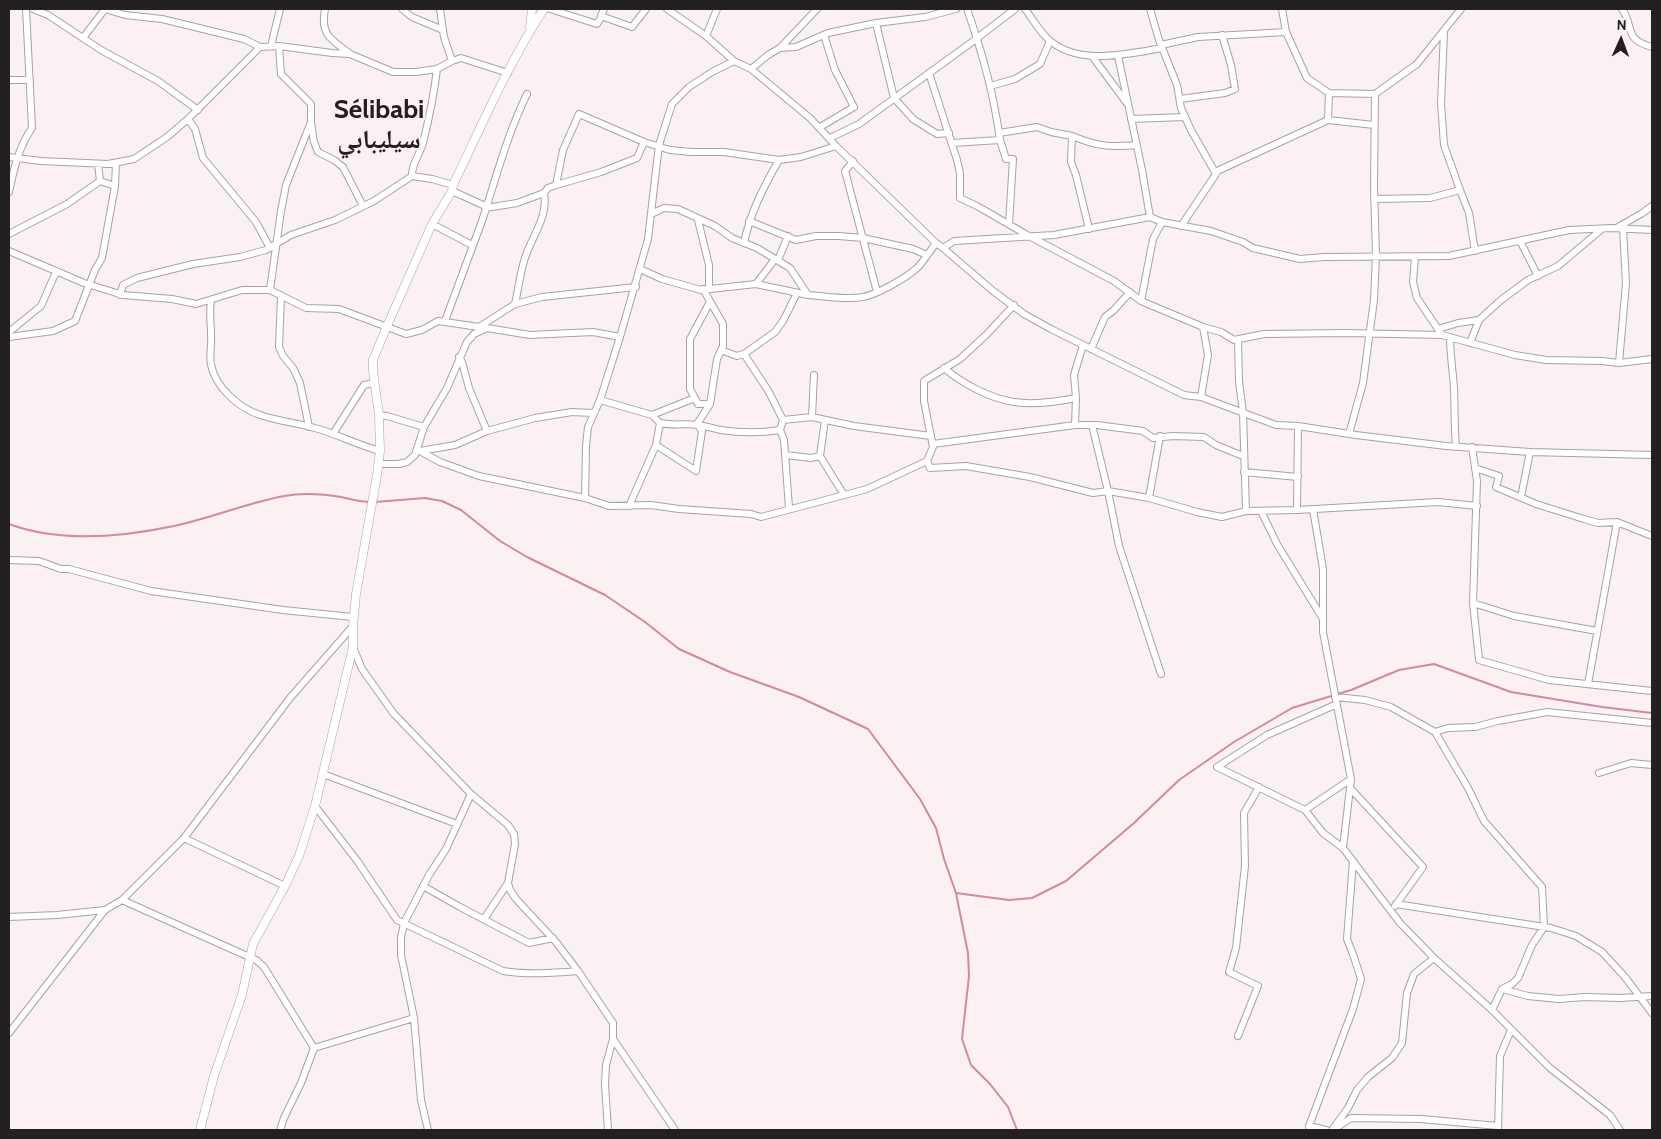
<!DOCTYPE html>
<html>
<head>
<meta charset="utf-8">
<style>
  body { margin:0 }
  #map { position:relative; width:1661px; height:1139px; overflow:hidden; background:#fbf0f2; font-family:Cabin,sans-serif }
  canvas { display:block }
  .frame { position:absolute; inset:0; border:10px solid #242021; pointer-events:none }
  .north { position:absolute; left:1596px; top:15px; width:50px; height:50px; -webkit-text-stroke:4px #fbf0f2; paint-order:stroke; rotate:2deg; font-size:14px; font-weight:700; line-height:20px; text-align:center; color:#242021 }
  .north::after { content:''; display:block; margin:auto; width:18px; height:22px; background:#242021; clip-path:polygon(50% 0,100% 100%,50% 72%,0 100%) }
</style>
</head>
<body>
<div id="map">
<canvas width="1661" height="1139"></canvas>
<div class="frame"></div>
<div class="north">N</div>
</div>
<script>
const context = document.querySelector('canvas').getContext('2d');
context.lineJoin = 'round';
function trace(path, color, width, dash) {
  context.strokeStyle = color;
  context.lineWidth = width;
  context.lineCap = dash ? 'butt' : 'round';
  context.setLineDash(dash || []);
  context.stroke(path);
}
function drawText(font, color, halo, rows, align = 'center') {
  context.font = font + ' Cabin,"Noto Naskh Arabic",sans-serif';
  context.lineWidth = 5;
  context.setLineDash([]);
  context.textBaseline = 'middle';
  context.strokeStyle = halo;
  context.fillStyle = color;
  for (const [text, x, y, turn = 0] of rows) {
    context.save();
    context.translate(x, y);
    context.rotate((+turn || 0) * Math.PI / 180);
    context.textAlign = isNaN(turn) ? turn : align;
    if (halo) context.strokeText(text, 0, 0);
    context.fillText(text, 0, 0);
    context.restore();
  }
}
trace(new Path2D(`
  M 375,502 L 425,498 L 442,501 L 461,510 L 500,541 L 527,557 L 605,595 L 645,622 L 679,649 L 730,672 L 799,697 L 868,729 L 920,799 L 936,828 L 944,859 L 956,893 L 968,953 L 969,976 L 962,1039 L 971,1065 L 990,1084 L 1008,1107 L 1017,1130
  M 9,524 C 60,543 122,537 174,526 C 211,518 247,503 284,496 C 302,493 323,494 341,497 C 351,499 360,502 371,502
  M 956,893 L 1009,900 L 1032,898 L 1066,881 L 1134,823 L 1179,780 L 1234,742 L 1292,708 L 1351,690 L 1399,670 L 1434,664 L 1511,692 L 1602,707 L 1652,713`), '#d28a9c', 2);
const minor = new Path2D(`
  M 33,9 L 48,15 L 101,50 L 158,81 L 198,110
  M 105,9 L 125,15 L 162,19 L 244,39 L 260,47 L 279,46 L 332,53 L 350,54 L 393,72 L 416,72 L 437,69 L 452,61 L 461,58 L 508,73
  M 325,9 C 320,34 330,39 349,53
  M 402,9 L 412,17 L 443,30
  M 440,9 L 444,37 L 452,61
  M 550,9 L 597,24 L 602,16
  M 604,9 L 601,16 L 632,27 L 646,9
  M 667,9 L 706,36 L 734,61 L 751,69 L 810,118 L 836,146 L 936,243 L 943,248 L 993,291 L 1024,314 L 1051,329 L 1184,395 L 1201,397 L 1276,425 L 1298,426 L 1356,435 L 1446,446 L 1530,452 L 1652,455
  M 1025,9 C 1032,18 1038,29 1046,37 C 1075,67 1126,54 1162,48
  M 1150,9 L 1159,40 L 1177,85 L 1181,108 L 1191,130 L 1216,174 L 1181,226
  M 1622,9 C 1635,28 1623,39 1652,47
  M 876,23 L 894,98 L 913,119 L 937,134 L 949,133
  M 1444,32 L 1441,103 L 1444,145 L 1460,190
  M 706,36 L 717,9
  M 83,38 L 105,9
  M 1161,45 L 1198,37 L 1286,32
  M 271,46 L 280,9
  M 780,48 L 796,47 L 828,33 L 876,23 L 925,17 L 956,9
  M 1092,56 L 1126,102
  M 1118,56 L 1142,170 L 1150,217
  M 751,69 L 768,55 L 780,48 L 817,9
  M 929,73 L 957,160 L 960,173 L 960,198 L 977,206 L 1029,236 L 1114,281 L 1141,301 L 1203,327 L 1221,332 L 1234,340 L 1264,334 L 1346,333 L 1442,335 L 1515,355 L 1546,360 L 1602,361 L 1619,363 L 1652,359
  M 9,80 L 30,80
  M 990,86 L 1015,79 L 1040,64 L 1050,41
  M 1329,93 L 1375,94
  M 1180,99 L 1225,93 L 1235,89 L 1231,65 L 1222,35
  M 188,119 L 195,129 L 203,158 L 256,222 L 270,248
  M 1131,119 L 1185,117
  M 1328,120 L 1374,125
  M 311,123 L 314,142 L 318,152 L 334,160 L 343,167 L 363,206
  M 820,127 L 854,107 L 835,70 L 824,35
  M 999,133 L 1037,127 L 1051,132 L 1072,136
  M 830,138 L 859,124 L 972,42 L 1015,9
  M 1000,140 L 1006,159 L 1013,159 L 1009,224
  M 952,143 L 1000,140 C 994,95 982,51 967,9
  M 9,157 L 41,161 L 108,164 L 134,159 L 167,137 L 188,119 L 260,47
  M 853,161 L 845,171 L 877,292
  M 1215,172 L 1328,120 L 1329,93 L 1307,78 L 1286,32 L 1282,9
  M 412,176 C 411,165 420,154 423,143 C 429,119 434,94 437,69
  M 100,181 L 115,186
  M 556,185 L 563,150 L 579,114 L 644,142 L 670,150 L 691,152 L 724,152 L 779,160 L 801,157 L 836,146
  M 452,191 L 483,205 L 486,208 L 517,203 L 544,193 L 548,188 L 556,185 L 601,172 L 637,158 L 644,142
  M 9,192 C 14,169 18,148 32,128 L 26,9
  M 1374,199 L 1430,198 L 1460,190 L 1469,213 L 1475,251
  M 651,214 L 664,208 L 678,209 L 715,226 L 732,238 L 757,248 L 790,268 L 808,295 C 826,296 845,300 863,297 C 878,294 906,278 917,268 C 924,261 930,251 936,243
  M 698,220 L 709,265 L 709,288
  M 749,221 L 796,240 L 816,236 L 839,236 L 863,238 L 913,249 L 927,255
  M 432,224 L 472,245
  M 1618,227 L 1641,214 L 1652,206
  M 1089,229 L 1076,175 L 1071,162 L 1072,136 C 1099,147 1109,147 1137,145
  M 9,234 L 67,204 L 100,181 L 98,164
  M 1520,241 L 1538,276
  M 744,243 C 750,213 764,186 779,160
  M 943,248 L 954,241 L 1054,235 L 1150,217 L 1162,222 L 1211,231 L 1243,242 L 1253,248 L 1300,259 L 1324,257 L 1449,256 L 1569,230 L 1612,228 L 1652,230
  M 9,251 L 84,283 L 123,295 L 172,299 L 196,304 L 242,290 L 270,290 L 306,308 L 339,309 L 406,334 L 422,330 L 438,321 L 479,327 L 515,304 L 542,297 L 636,287
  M 1415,257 L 1413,282 L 1417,298 L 1442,335
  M 778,260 L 788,236
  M 640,269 L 662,279 L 701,290 L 756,284 L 808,295
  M 756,284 L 775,259
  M 270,290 L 281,211 L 286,185 L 311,122 L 311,104 L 281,74 L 279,46
  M 120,295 L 123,285 L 137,278 L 193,264 L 240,257 L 266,250 L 291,235 L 335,220 L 374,201 L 412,176 L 432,179 L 453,185
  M 281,296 L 279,347 L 283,356 L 293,368 L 300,383 L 309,427
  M 211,301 C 209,313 211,323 211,335 C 212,345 209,355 211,365 C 216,388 239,408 260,415 C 278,421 297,423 315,428 C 337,434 357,445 380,451
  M 1141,301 L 1153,239 L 1162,222
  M 710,302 L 690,339 L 690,389 L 698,404 L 710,404
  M 515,304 C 518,290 520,275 524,261 C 530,239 549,217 544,193
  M 445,321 C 457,288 470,254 482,221 C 496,178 507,135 527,94
  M 1438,329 L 1458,323 L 1479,320
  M 9,332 L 41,306 L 56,272
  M 9,337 L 53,331 L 75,321 L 95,270 L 102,258 L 115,186 L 116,163
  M 1450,337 C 1450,355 1453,371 1454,388 C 1455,408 1454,427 1456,446
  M 1470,343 L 1479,320 L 1501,300 L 1528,280 L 1558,266 L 1602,229
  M 1091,349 L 1105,317 L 1114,310 L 1130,292
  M 721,350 L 737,356 L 744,354
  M 459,357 L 462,362 L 469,388 L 487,431
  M 1619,363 L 1626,283 L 1623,228
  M 944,368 C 963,384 989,398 1014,402 C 1034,405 1056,402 1076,398
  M 1201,397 L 1208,355 L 1203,327
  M 600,400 L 652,415 L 660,423 L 656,445 L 629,506
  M 379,415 L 387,416 L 424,427
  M 652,415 L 695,398
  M 812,417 L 814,375
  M 783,420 L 769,392 L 744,354 L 775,332 L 783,321 L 797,293
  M 825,420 L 820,456 L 844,495
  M 660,423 C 674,426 685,423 698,425 C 706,426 714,429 721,430 C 741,433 761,433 780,430 L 783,420 L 812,417 L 854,426 L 931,436
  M 1075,425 L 1097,425 L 1143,431 L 1153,438 L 1173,436 L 1204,437 L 1216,445 L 1243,456
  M 1092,425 L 1108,491 L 1149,498 L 1197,512 L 1222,517 L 1246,511 L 1243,413 L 1239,381 L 1238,340
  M 780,430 L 784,440 L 789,508
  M 333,434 L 364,385 L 374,383
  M 1349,434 L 1363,383 L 1374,300 L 1376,256 L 1374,186 L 1375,94 L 1417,64 L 1461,9
  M 933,444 L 1075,425 L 1076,398 L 1074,375 L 1083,345
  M 656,445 L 696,471 L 702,431 L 697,424 L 710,404 L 717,359 L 723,346 L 723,324 L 703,289
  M 1472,447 L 1477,481 L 1473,603 L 1479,660 L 1549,680 L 1652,691
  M 418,450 L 440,462 L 479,476 L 585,498 L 609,506 L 651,505 L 679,509 L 751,514 L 761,517 L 867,489 L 927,461 L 933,447 L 924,401 L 924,381 L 960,359 L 986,335 L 1014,305
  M 420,451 L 455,445 L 487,431 L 535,418 L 572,412 L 593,413
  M 785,455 L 811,458 L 820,456
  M 927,461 L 930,468 L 966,466 L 1030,477 L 1093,493 L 1108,491 L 1119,546 L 1161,674
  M 378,464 L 399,464 L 407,462 L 415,455 L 424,427 L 447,388 L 467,342 L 474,334 L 487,328 L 530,335 L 593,332 L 620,337
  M 1475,468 L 1499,476 L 1496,487 L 1536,504 L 1584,519 L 1598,523 L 1617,522 L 1652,536
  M 1244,472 L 1298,477
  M 1521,497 L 1530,452
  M 585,498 L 586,446 L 588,427 L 600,400 L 620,337 L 648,239 L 659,145 L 672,104 L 689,87 L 712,72 L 734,61
  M 1149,498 L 1160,436
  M 1313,509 L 1323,569 L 1323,632 L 1351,779 L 1343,848 L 1400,923 L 1434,958 L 1492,1010 L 1550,1068 L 1610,1115 L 1620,1130
  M 1297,510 L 1438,502 L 1477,506
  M 1246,511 L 1297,510 L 1298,426
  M 1261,511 L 1277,544 L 1323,619
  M 9,560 L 39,561 L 61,569 L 69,569 L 151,591 L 283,610 L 353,617
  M 1473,603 L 1514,616 L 1597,631
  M 353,647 L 362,669 L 394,714 L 471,794 L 508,825 L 514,834 L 515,844 L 508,883 L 510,890 L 516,899 L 556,942 L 578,971 L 613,1023 L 613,1039 L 675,1130
  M 1588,684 L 1617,522
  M 1335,697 L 1365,700 L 1391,707 L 1435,732 L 1468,788 L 1484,821 L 1542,887 L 1544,927 L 1532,945 L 1518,978 L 1512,984 L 1502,989 L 1492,1010
  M 1337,704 L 1267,735 L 1217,767 L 1305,810 L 1351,779
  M 1435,732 L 1448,728 L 1475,727 L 1498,721 L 1547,712 L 1652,723
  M 1599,773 L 1631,763 L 1652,765
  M 323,774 L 457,824
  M 1350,788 L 1423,867 L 1395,906
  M 315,806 L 358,862 L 397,920 L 503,971 C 528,975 553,973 578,971
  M 1305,810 L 1323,833 L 1343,848
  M 184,838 L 285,886
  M 423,886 L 460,907 L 529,943 L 553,938
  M 1396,904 L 1551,928 L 1576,936 L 1602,952 L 1625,977 L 1652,1013
  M 9,917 L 57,915 L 105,910 L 122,900
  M 484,919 L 508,883
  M 1502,989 L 1528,996 L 1559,999 L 1585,997 L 1620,998 L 1652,996
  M 9,1033 L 105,910
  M 1238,1036 L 1258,986 L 1229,972 L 1236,948 L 1245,866 L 1244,813 L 1259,787
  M 314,1048 L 264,967 L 256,960 L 122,900 L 184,838 L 290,698 L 353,626
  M 314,1048 L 414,1018
  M 1309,1126 L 1326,1130
  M 1336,1128 L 1351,1118 L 1421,1119 L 1498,1126
  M 280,1130 L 284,1118 L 301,1083 L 314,1048
  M 428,1130 L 421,1100 L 414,1018 L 401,955 L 401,938 L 404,923 L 429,875 L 446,849 L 471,794
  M 608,1130 L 605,1084 L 606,1065 L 613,1039
  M 1310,1130 L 1309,1126 L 1353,1009 L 1361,979 L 1354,957 L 1347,939 L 1353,861
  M 1332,1130 L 1348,1108 L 1357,1090 L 1368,1077 L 1392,1058 L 1402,1043 L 1407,993 L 1414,974 L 1434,958
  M 1498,1130 L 1500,1056 L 1511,1030`);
const tertiary = new Path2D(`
  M 530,27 L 532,9
  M 200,1130 L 214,1076 L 242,995 L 253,944 L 285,886 L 299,856 L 315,806 L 353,647 L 353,626 L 356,594 L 377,475 L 380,451 L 379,415 L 373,371 L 373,360 L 387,326 L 432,224 L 452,191 L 453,185 C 481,127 509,62 544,9`);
trace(minor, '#aba1a3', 8);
trace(tertiary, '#aba1a3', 9);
trace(minor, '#fff', 6);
trace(tertiary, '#fff', 8);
drawText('bold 26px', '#242021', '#fbf0f2', [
  ["Sélibabi",379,110],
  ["سيليبابي",379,140]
]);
</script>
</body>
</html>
